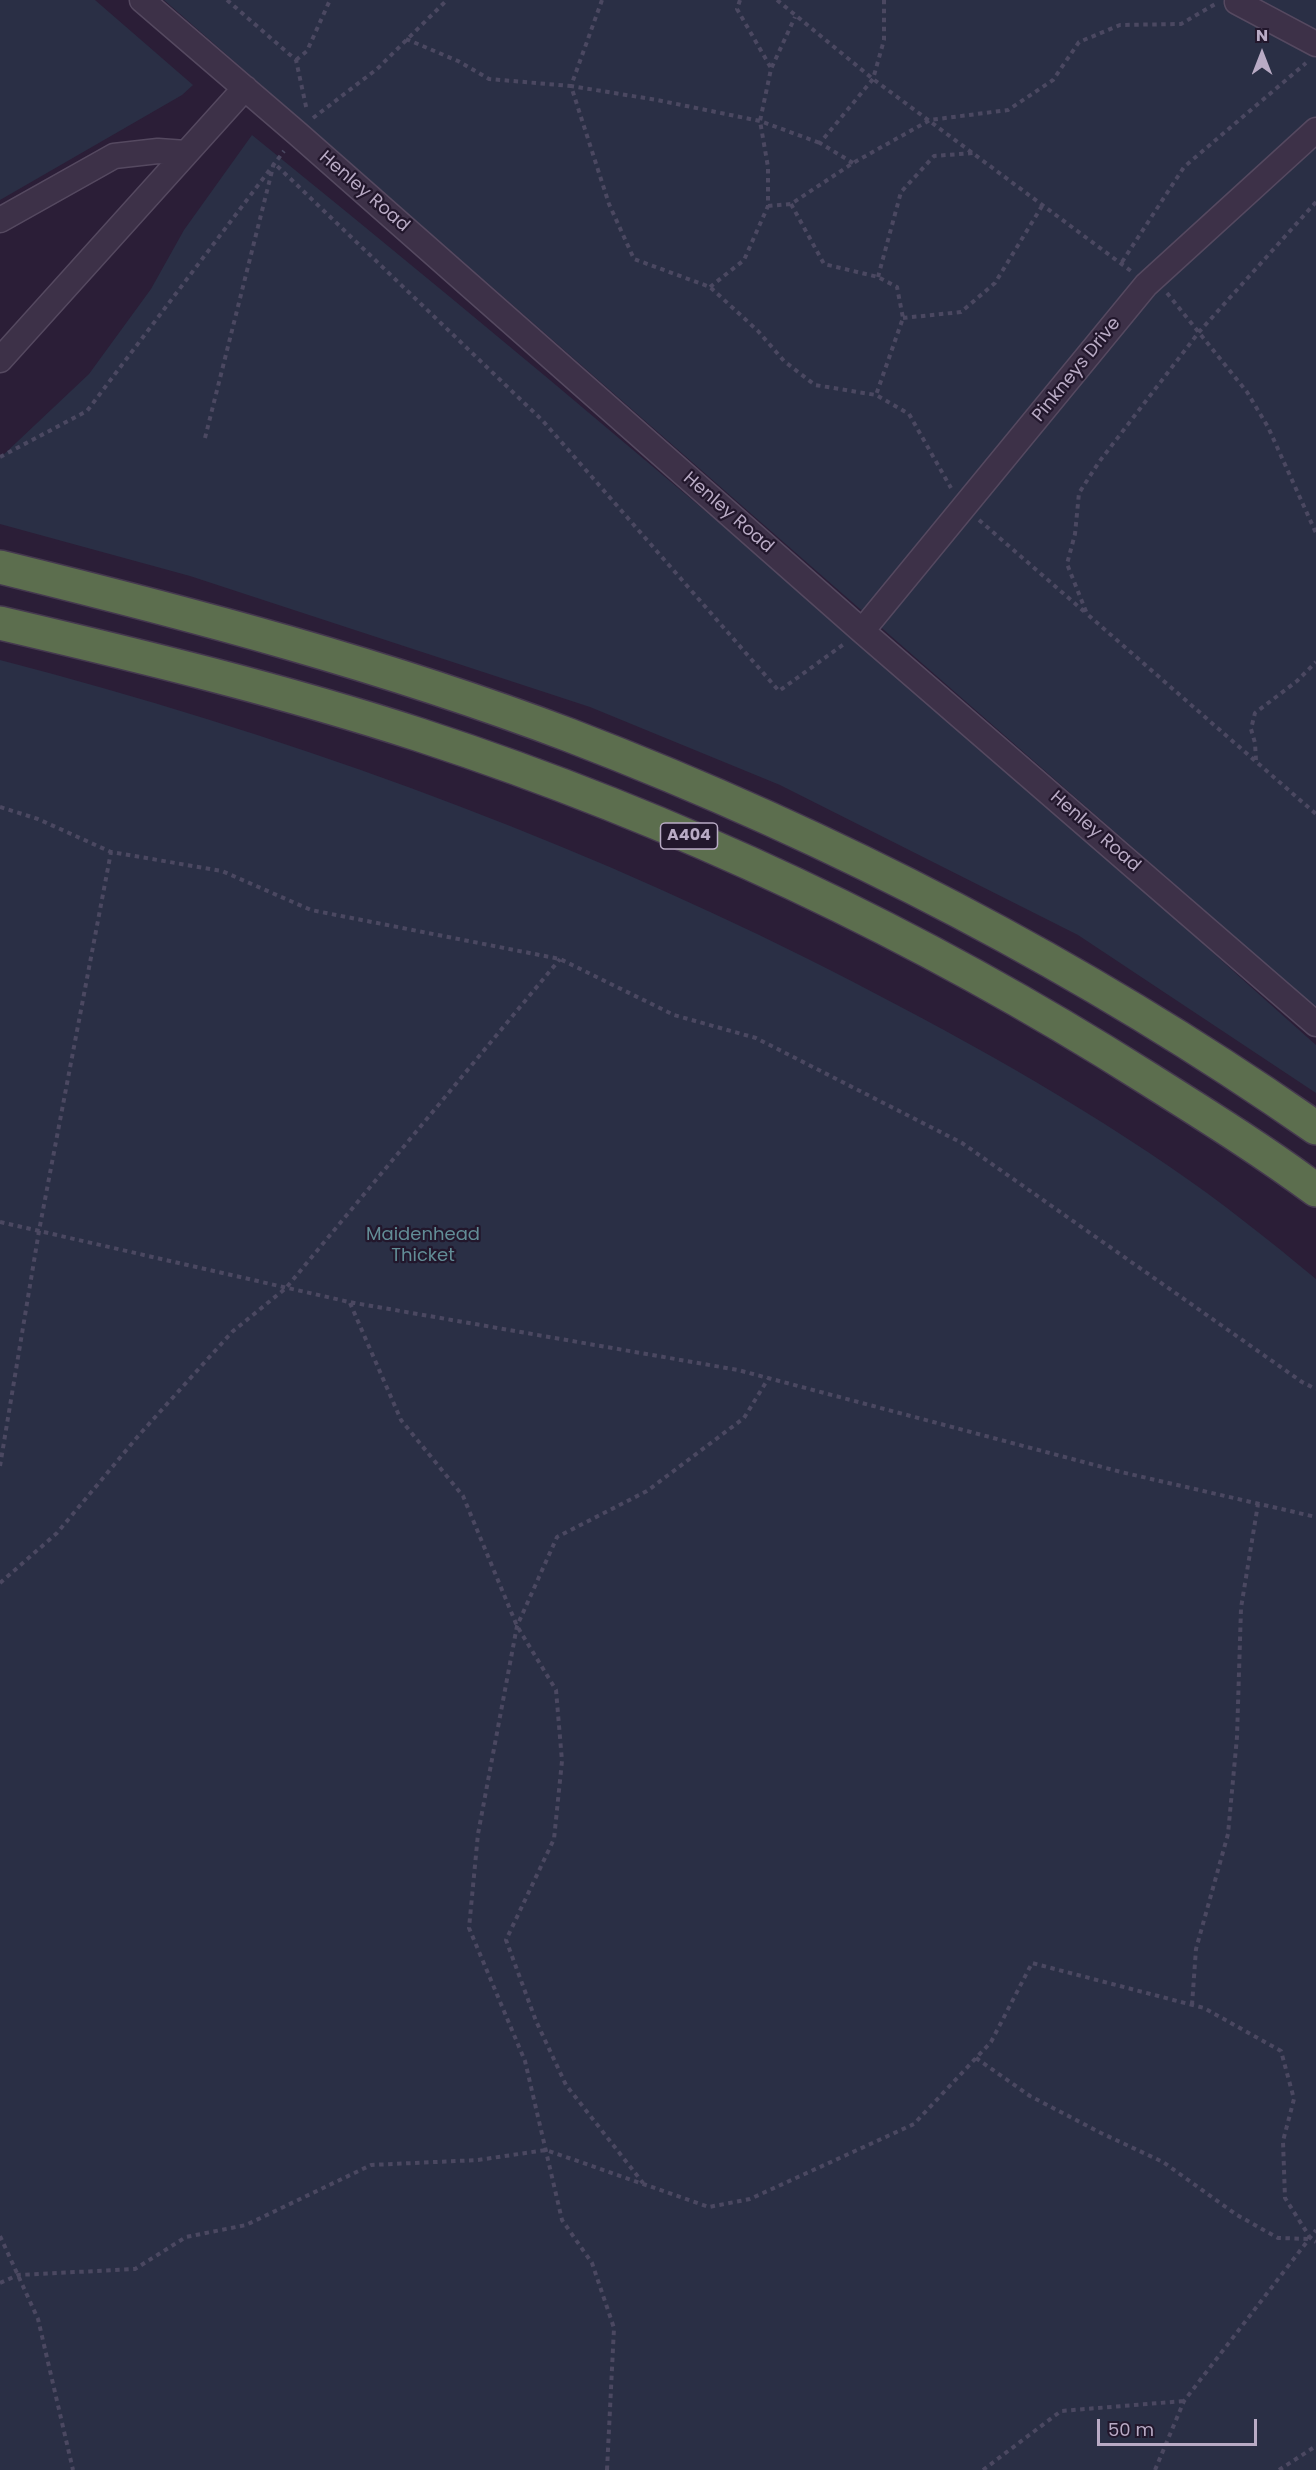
<!DOCTYPE html>
<html>
<head>
<meta charset="utf-8">
<style>
  body { margin:0 }
  #map { position:relative; width:1316px; height:2470px; overflow:hidden; background:#2b1e37; font-family:Poppins,sans-serif }
  canvas { display:block }
  .north { position:absolute; left:1232px; top:24px; width:60px; height:60px; -webkit-text-stroke:4px #22172c; paint-order:stroke; rotate:0deg; font-size:16px; font-weight:700; line-height:24px; text-align:center; color:#b9abc5 }
  .north::after { content:''; display:block; margin:auto; width:21px; height:27px; background:#b9abc5; clip-path:polygon(50% 0,100% 100%,50% 72%,0 100%) }
  .scale { position:absolute; left:1097px; top:2419px; width:160px; height:27px; box-sizing:border-box; border:3px solid #b9abc5; border-top:0; padding-left:8px; font-size:18px; line-height:21px; white-space:nowrap; color:#b9abc5; -webkit-text-stroke:4px #22172c; paint-order:stroke }
</style>
</head>
<body>
<div id="map">
<canvas width="1316" height="2470"></canvas>
<div class="north">N</div>
<div class="scale">50 m</div>
</div>
<script>
const context = document.querySelector('canvas').getContext('2d');
context.lineJoin = 'round';
function fill(path, color) {
  context.fillStyle = color;
  context.fill(path, 'evenodd');
}
function trace(path, color, width, dash) {
  context.strokeStyle = color;
  context.lineWidth = width;
  context.lineCap = dash ? 'butt' : 'round';
  context.setLineDash(dash || []);
  context.stroke(path);
}
function drawText(font, color, halo, rows, align = 'center') {
  context.font = font + ' Poppins,sans-serif';
  context.lineWidth = 4.5;
  context.setLineDash([]);
  context.textBaseline = 'middle';
  context.strokeStyle = halo;
  context.fillStyle = color;
  for (const [text, x, y, turn = 0] of rows) {
    context.save();
    context.translate(x, y);
    context.rotate((+turn || 0) * Math.PI / 180);
    context.textAlign = isNaN(turn) ? turn : align;
    if (halo) context.strokeText(text, 0, 0);
    context.fillText(text, 0, 0);
    context.restore();
  }
}
fill(new Path2D(`
  M 0,0 L 95,0 L 193,85 L 182,95 L 0,200 Z
  M 164,0 L 1316,0 L 1316,1008 Z
  M 252,135 C 518,350 779,572 1038,796 C 1132,878 1223,963 1316,1045 L 1316,1093 L 1078,935 L 780,785 L 590,707 L 190,576 L 0,524 L 0,458 L 89,374 L 151,289 L 184,230 Z
  M 0,660 C 277,732 550,830 806,958 C 931,1021 1055,1088 1170,1167 C 1220,1201 1269,1240 1316,1279 L 1316,2470 L 0,2470 Z`), '#2a2f45');
const minor = new Path2D(`
  M 142,0 L 298,134 L 862,631 L 1316,1024
  M 1237,2 L 1316,44
  M 0,220 L 114,156 L 158,151 L 186,153
  M 0,360 L 245,88
  M 862,631 L 1146,285 L 1316,130`);
const highway = new Path2D(`
  M 0,567 C 192,614 384,665 569,735 C 832,836 1085,967 1316,1128
  M 0,623 C 141,656 282,690 420,735 C 676,819 920,934 1147,1078 C 1204,1114 1262,1150 1316,1190`);
trace(minor, '#554960', 27);
trace(highway, '#45394f', 36);
trace(new Path2D(`
  M 227,0 L 296,60 L 307,111
  M 602,0 L 571,86 L 657,100 L 760,121 L 820,143
  M 740,0 L 737,9 L 771,68
  M 777,0 L 873,79 L 1131,271
  M 406,39 L 458,61 L 489,79 L 571,86 L 609,204 L 634,259 L 710,287 L 758,331 L 784,361 L 815,385 L 876,395 L 909,414 L 951,488
  M 296,60 L 307,51 L 330,0
  M 313,118 L 377,69 L 447,0
  M 853,163 L 820,143 L 873,79 L 884,40 L 884,0
  M 1316,202 L 1199,332 L 1099,462 L 1079,493 L 1075,534 L 1067,564 L 1087,614 L 1316,814
  M 791,204 L 824,264 L 878,277 L 897,287 L 903,318 L 876,395
  M 768,206 L 791,204 L 853,163 L 930,120 L 1008,110 L 1053,80 L 1079,42 L 1120,25 L 1181,24 L 1217,3
  M 1122,262 L 1184,167 L 1306,63
  M 878,277 L 901,192 L 934,156 L 973,153
  M 710,287 L 744,260 L 768,206 L 768,167 L 760,121 L 771,69 L 795,17
  M 1167,293 L 1247,392 L 1268,427 L 1316,533
  M 903,318 L 961,312 L 995,283 L 1042,206
  M 205,438 L 274,163 L 543,421 L 779,691 L 844,644
  M 0,457 L 87,411 L 284,151
  M 979,520 L 1087,614
  M 1256,760 L 1255,743 L 1251,729 L 1255,713 L 1297,681 L 1316,662
  M 0,807 L 38,819 L 111,852 L 222,871 L 311,910 L 560,959 L 674,1015 L 756,1038 L 962,1143 L 1302,1382 L 1316,1389
  M 0,1222 L 349,1302 L 738,1370 L 1121,1472 L 1316,1517
  M 350,1303 L 401,1420 L 463,1496 L 517,1626 L 556,1690 L 562,1761 L 554,1839 L 506,1940 L 536,2021 L 566,2085 L 643,2183
  M 0,1466 L 39,1231 L 111,852
  M 0,1583 L 57,1533 L 139,1435 L 232,1332 L 286,1288 L 560,959
  M 1192,2005 L 1196,1949 L 1228,1834 L 1237,1737 L 1241,1608 L 1258,1504
  M 976,2058 L 1030,2096 L 1101,2133 L 1163,2162 L 1237,2215 L 1278,2238 L 1310,2239
  M 0,2236 L 38,2319 L 73,2470
  M 0,2283 L 18,2275 L 135,2269 L 186,2237 L 246,2225 L 371,2165 L 478,2160 L 546,2150 L 709,2207 L 750,2199 L 914,2124 L 991,2042 L 1032,1963 L 1204,2008 L 1281,2051 L 1294,2099 L 1283,2141 L 1285,2198 L 1311,2239 L 1316,2242
  M 607,2470 L 614,2328 L 592,2263 L 562,2220 L 525,2061 L 469,1928 L 478,1834 L 517,1626 L 557,1537 L 647,1491 L 744,1418 L 768,1379
  M 983,2470 L 1061,2411 L 1184,2401
  M 1155,2470 L 1184,2401 L 1316,2230
  M 1279,2470 L 1316,2446`), '#4b4861', 4, [4.5, 4.5]);
trace(minor, '#3d3148', 24);
trace(highway, '#5c6e4e', 33);
for (const [x, y, w] of [
  [689,836,57]
]) {
  const box = new Path2D();
  box.roundRect(x - w / 2, y - 13, w, 26, 4.5);
  context.fillStyle = '#22172c';
  context.fill(box);
  trace(box, '#b9abc5', 1.5);
}
drawText('bold 16px', '#b9abc5', null, [
  ["A404",689,836]
]);
drawText('18px', '#b9abc5', '#22172c', [
  ["Henley Road",364,192,41],
  ["Pinkneys Drive",1077,370,-51],
  ["Henley Road",728,513,41],
  ["Henley Road",1095,832,41]
]);
drawText('18px', '#628d96', '#22172c', [
  ["Maidenhead",423,1235],
  ["Thicket",423,1256]
]);
</script>
</body>
</html>
